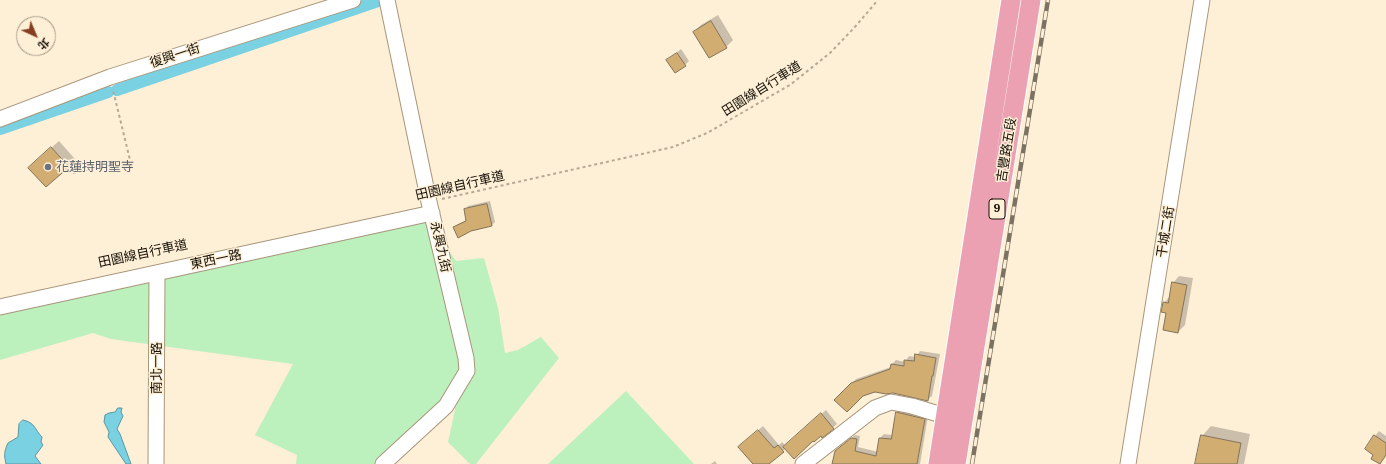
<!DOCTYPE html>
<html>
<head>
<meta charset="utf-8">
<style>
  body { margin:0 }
  #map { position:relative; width:1386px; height:464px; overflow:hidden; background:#feefd7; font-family:Lora,"Noto Sans TC",serif }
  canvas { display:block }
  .north { position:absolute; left:16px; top:16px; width:40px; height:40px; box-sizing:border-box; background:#feefd7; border:1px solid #a19683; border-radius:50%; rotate:136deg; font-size:11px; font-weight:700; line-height:16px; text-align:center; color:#161006 }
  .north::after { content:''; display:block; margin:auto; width:14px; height:18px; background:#873e21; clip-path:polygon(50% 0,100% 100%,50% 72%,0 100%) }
</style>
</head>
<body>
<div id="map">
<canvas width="1386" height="464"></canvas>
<div class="north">北</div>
</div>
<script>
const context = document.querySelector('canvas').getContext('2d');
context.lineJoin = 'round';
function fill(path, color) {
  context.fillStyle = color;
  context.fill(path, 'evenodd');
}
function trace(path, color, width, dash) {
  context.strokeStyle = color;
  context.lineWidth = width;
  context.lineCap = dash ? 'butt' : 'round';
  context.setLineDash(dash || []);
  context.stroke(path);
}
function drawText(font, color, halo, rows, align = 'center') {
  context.font = font + ' Lora,"Noto Sans TC",serif';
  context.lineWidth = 3;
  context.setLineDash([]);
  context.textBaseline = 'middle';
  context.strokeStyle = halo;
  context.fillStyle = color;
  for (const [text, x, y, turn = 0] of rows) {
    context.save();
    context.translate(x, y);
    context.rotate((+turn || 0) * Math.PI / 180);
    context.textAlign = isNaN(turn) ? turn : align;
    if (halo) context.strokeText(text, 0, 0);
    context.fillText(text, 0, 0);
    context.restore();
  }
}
fill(new Path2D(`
  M 427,220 L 456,261 L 484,258 L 498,308 L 505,353 L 518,350 L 541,337 L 559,358 L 476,464 L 470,464 L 448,442 L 455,410 L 455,407 L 452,405 L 381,464 L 296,464 L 297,455 L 255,435 L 293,364 L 111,339 L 93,333 L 0,360 L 0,308 Z
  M 626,391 L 694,464 L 548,464 Z`), '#bcf0bd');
const water = new Path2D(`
  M 118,408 L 122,408 L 121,412 L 123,416 L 117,429 L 120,434 L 131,464 L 126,464 L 108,437 L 109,432 L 104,422 L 105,415 L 109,413 L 115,412 Z
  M 23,420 C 36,423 34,429 42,437 L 41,442 L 43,445 L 35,456 L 41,464 L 6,464 C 4,456 4,451 8,443 L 18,437 L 19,424 Z`);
fill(water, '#79d1e1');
trace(water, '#5b979f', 1);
fill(new Path2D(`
  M 718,15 L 733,40 L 726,47 L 694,32 L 701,25 Z
  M 681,49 L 689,61 L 685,65 L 667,60 Z
  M 59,141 L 75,159 L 68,166 L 36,161 Z
  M 490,201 L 495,222 L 491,226 L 471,230 L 454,227 L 458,224 L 467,220 L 465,210 L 468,206 Z
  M 1179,276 L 1193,278 L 1185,325 L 1178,332 L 1164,303 L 1170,296 L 1173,283 Z
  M 920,351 L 940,354 L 932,396 L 927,400 L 893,392 L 875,391 L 836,400 L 856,379 L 891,367 L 892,364 L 896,360 L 905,362 L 909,356 L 916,357 Z
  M 901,409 L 928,416 L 920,464 L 833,464 L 836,451 L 855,435 L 860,436 L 858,447 L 878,452 L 880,438 L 884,434 L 892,435 L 897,413 Z
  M 826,410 L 837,424 L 823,436 L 821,435 L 786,448 L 768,464 L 754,464 L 744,443 L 763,426 L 779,445 L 782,442 L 786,446 Z
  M 1211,426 L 1250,434 L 1244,464 L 1196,464 L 1202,436 Z
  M 1379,431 L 1386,436 L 1386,455 L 1379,463 L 1375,455 L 1375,436 Z
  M 715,461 L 717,464 L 711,464 Z`), '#0003');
trace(new Path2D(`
  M 117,90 L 381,0
  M 0,129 L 108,92`), '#79d1e1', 12);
const building = new Path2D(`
  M 711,21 L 727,48 L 709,58 L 693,32 Z
  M 677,53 L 686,66 L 675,73 L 666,60 Z
  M 51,147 L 69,167 L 46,187 L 28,168 Z
  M 487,204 L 492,226 L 471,231 L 458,238 L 453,227 L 466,221 L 464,209 Z
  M 1172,282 L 1187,285 L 1178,333 L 1163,330 L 1166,313 L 1161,312 L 1163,302 L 1168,303 Z
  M 915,354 L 936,358 L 933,376 L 932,376 L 928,401 L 893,393 L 886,394 L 875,392 L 863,396 L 847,412 L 834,400 L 851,383 L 890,369 L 891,364 L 904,366 L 904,360 L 914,361 Z
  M 896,412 L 925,419 L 917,464 L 832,464 L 835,451 L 851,438 L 857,439 L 855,451 L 876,456 L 879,438 L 891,439 Z
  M 821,413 L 834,429 L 822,438 L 821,436 L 814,442 L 813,441 L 794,459 L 783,447 Z
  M 758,430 L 774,448 L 778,445 L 784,452 L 769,464 L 753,464 L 738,447 Z
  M 1201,435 L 1241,443 L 1237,464 L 1195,464 Z
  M 1374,435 L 1386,443 L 1386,455 L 1380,464 L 1371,459 L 1373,455 L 1365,449 Z`);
fill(building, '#d1ad72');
trace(building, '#837358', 1);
const minor = new Path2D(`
  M 0,119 L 110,77 L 353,0
  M 0,307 L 432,213
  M 156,464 L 157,273
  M 383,464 L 446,406 L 467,371 L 466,358 L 429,202 L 387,0
  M 803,464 L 875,408 L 891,402 L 912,406 L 945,416 L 957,417
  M 1128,464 L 1202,0`);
const major = new Path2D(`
  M 938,464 L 1011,0
  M 956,464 L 1031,0`);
trace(minor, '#a8967a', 17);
trace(major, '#fff', 21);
trace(new Path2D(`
  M 73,173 L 130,160 L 113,90
  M 442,199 L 673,147 L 707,133 L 790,85 L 830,53 L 854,28 L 878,0`), '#b5a995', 2, [3, 3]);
trace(minor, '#fff', 15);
trace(major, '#eca1b3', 19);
const rail = new Path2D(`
  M 972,464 L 1048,0`);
trace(rail, '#7c7262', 4.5);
trace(rail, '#feefd7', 3, [9]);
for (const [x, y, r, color] of [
  [48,167,4,"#6b7280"]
]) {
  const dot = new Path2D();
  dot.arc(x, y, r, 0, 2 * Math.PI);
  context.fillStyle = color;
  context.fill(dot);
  trace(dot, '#feefd7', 1.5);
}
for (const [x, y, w] of [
  [997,209,16]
]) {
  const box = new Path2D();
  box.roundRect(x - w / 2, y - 10, w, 20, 3);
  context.fillStyle = '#feefd7';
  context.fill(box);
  trace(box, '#161006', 1);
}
drawText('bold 12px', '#161006', null, [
  ["9",997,209]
]);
drawText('13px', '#161006', '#feefd7', [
  ["復興一街",175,56,-18],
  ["田園線自行車道",762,89,-32],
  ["吉豐路五段",1007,150,-81],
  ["田園線自行車道",460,186,-13],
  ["干城二街",1166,232,-81],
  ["永興九街",440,247,77],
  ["田園線自行車道",143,254,-12],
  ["東西一路",216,260,-12],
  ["南北一路",157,368,-90]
]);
drawText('13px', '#5b616d', '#feefd7', [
  ["花蓮持明聖寺",56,167]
], 'left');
</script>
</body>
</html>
